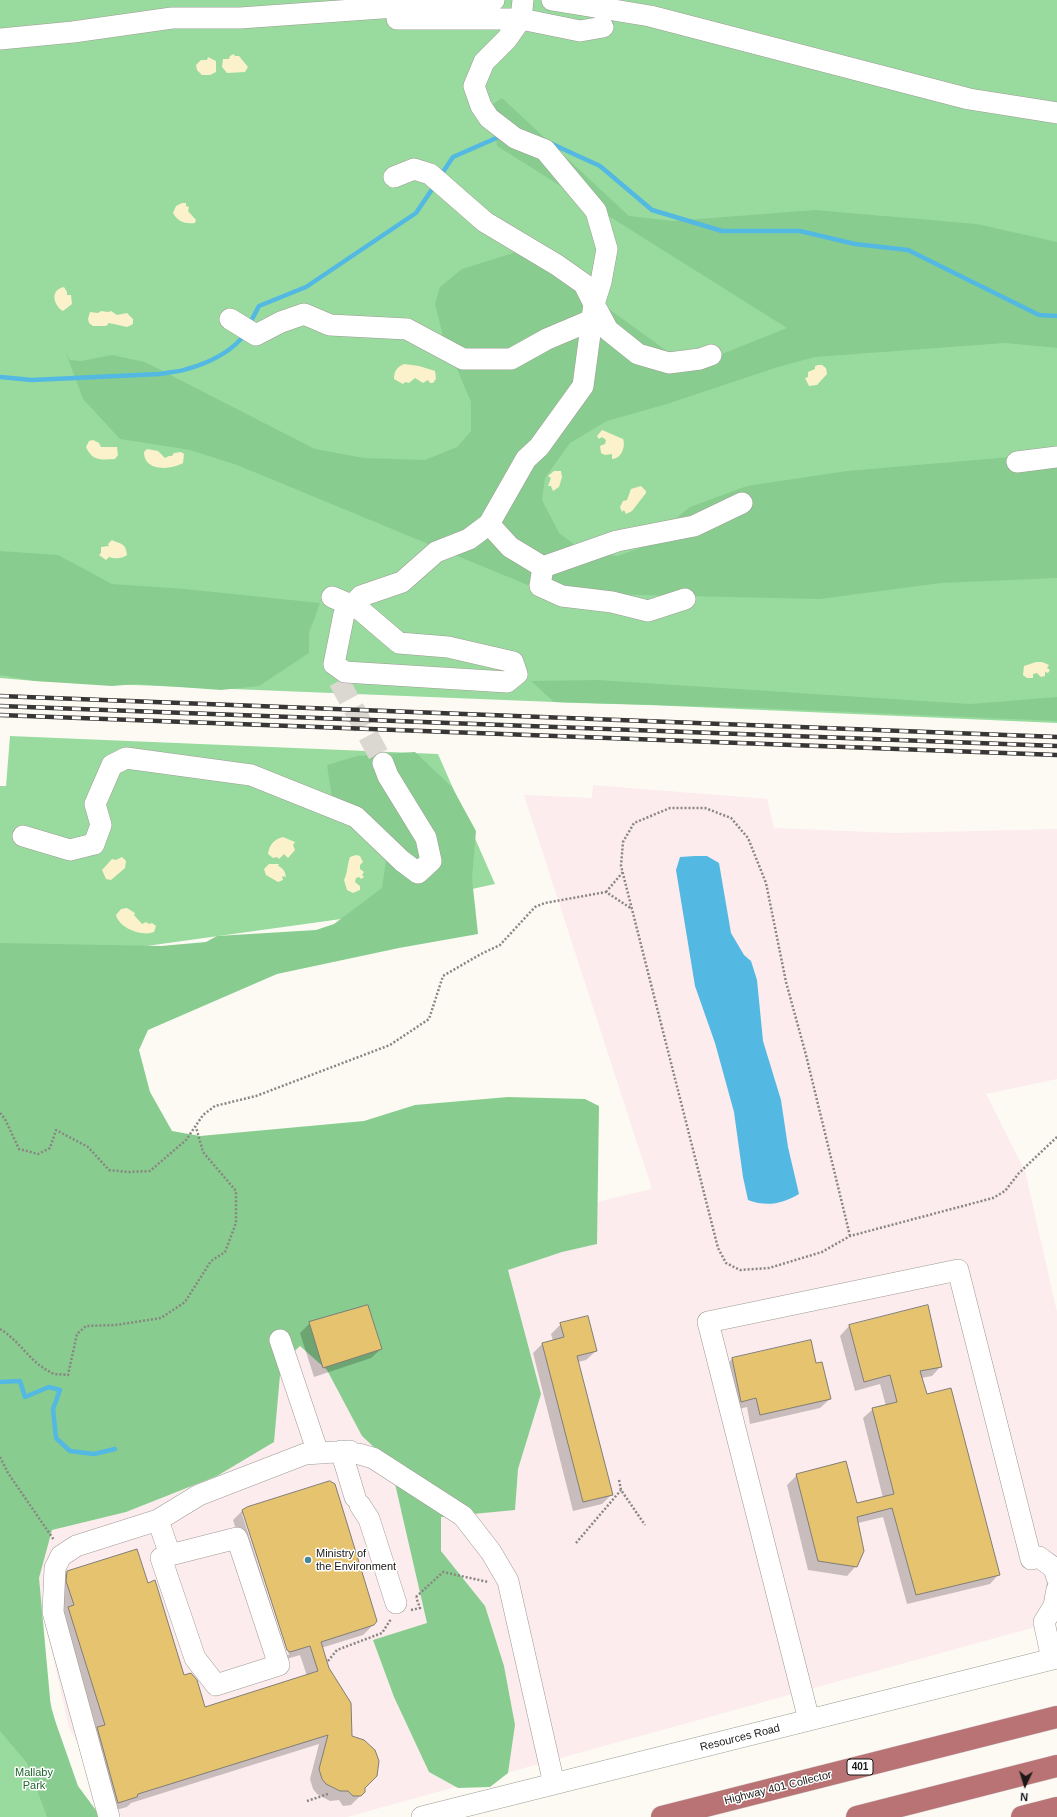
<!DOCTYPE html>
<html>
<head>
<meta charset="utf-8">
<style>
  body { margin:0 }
  #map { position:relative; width:1057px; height:1817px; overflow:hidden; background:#fdfaf3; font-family:Helvetica,sans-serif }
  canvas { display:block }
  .north { position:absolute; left:1005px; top:1765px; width:40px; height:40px; -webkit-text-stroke:3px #fff; paint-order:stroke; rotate:184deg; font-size:11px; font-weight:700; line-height:16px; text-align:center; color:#1a1917 }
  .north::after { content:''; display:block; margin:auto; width:14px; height:18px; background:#1a1917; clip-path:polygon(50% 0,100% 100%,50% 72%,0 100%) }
</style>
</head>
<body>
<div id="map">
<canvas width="1057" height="1817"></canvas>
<div class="north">N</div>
</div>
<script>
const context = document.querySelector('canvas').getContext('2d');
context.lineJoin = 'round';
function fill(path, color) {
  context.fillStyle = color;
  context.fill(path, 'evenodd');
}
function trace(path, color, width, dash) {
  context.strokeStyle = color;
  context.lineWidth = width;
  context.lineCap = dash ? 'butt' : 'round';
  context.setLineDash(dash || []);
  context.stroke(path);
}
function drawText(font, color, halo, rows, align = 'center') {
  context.font = font + ' Helvetica,sans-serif';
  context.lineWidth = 3;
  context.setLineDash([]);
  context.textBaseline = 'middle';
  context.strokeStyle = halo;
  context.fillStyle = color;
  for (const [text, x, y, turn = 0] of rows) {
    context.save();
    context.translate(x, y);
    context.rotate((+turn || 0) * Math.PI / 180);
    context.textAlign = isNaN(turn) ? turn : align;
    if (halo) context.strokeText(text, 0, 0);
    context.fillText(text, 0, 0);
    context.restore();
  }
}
fill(new Path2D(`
  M 593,785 L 767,799 L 774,828 L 895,833 L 1057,829 L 1057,1079 L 986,1094 L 1025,1171 L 1057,1312 L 1057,1621 L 347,1817 L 121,1817 L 69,1728 L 19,1505 L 0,1341 L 652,1189 L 524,795 L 592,798 Z`), '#fceced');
fill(new Path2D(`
  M 0,0 L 1057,0 L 1057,723 L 649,705 L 578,703 L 35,681 L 0,678 Z
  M 10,736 L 438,754 L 495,884 L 375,910 L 370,915 L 96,953 L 0,969 L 0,786 L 6,786 Z
  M 0,1515 L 24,1601 L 80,1817 L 0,1817 Z`), '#99db9f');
fill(new Path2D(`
  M 502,98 L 629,216 L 673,221 L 815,210 L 977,224 L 1057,242 L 1057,348 L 1005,343 L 815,357 L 778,367 L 667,404 L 607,421 L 570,443 L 545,478 L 542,500 L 559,533 L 575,545 L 617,556 L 640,548 L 690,507 L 747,486 L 847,471 L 1057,453 L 1057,578 L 941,583 L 820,599 L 547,593 L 237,465 L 190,450 L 120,439 L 83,399 L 66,353 L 70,360 L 81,361 L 112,355 L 145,362 L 315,449 L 364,458 L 425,460 L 457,447 L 471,431 L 471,402 L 443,336 L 435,304 L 440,287 L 462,269 L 526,249 L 689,367 L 787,328 L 497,146 L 493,104 Z
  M 0,551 L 58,555 L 112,584 L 185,589 L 320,603 L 309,633 L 309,653 L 259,686 L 221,690 L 137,684 L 112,686 L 35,681 L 0,675 Z
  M 598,680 L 970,704 L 1057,697 L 1057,721 L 757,708 L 554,702 L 531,681 Z
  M 415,752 L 452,787 L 476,831 L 472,878 L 478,934 L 399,948 L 277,974 L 148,1030 L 139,1050 L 150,1092 L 172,1131 L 200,1136 L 364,1121 L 415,1105 L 508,1097 L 585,1099 L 599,1106 L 597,1244 L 562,1252 L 508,1270 L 541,1394 L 518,1469 L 515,1510 L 441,1517 L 441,1551 L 485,1606 L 504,1666 L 515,1725 L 508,1773 L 490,1787 L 458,1788 L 429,1772 L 394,1697 L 373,1640 L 427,1623 L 390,1462 L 362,1436 L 327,1370 L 300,1346 L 281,1364 L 274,1442 L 217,1476 L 126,1512 L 52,1530 L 39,1578 L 51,1709 L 78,1786 L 101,1817 L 47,1817 L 27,1763 L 0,1731 L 0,943 L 161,946 L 206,942 L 217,936 L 316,930 L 334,924 L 382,888 L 387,853 L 382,826 L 342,809 L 332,798 L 327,765 L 357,756 Z`), '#88cd8f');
fill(new Path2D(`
  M 234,54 L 235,56 L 239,56 L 248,67 L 245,72 L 227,73 L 222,67 L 223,59 L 229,59 L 230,56 Z
  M 208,57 L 216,61 L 216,72 L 210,75 L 202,75 L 197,70 L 196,65 L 201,60 L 207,60 Z
  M 182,203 L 186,203 L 186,206 L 189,207 L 188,211 L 196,220 L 195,223 C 185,224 178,222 173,213 L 176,206 Z
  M 64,287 L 67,292 L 67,295 L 71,295 L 72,304 L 63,311 C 54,306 49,290 64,287 Z
  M 101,311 L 108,312 L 111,311 L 117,315 L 127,313 L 133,319 L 133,324 L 127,327 L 109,323 L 106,326 L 93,326 L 89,323 L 88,319 L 90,312 L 98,313 Z
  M 404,364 L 419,366 L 435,371 L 436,379 L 433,383 L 430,383 L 428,380 L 423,383 L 415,378 L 409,383 L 405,382 L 403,384 L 394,379 C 394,371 397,367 404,364 Z
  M 818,365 L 822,365 L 826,368 L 827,374 L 817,385 L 809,386 L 805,378 L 808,377 L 808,372 L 815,369 L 815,366 Z
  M 602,430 L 623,439 C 626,447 621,459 612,459 L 612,454 L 605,455 L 601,453 L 600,446 L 605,444 L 606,440 L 602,437 L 599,439 L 597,436 Z
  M 93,440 L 99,443 L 101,447 L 117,447 L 118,455 L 115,459 C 101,460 92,461 86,447 L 89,441 Z
  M 147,449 L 158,451 L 165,458 L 169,456 L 172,456 L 174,453 L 181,452 L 184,454 L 183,463 C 171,470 144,472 144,452 Z
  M 554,471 L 561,471 L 562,477 L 559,487 L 553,491 L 551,486 L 548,486 L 551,478 L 548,476 Z
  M 641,486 L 646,491 L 646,493 L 632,511 L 626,514 L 624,510 L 622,512 L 620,507 L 623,501 L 627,500 L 631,489 Z
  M 112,540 C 119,544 126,542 127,555 C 122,559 115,559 109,557 L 106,560 L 99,555 L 101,553 L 101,547 L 109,546 L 108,544 Z
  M 1036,662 L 1042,662 L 1049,665 L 1047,668 L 1050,670 L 1048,673 L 1045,672 L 1045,676 L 1041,677 L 1037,673 L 1033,674 L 1033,678 L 1027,678 L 1023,675 L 1024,666 Z
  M 283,837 L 295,842 L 293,845 L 295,850 L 288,858 L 284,854 L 279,859 L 277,857 L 273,858 L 268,854 C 269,845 274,839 283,837 Z
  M 356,855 L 360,856 L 363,862 L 360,865 L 360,869 L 364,872 L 362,875 L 364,877 L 361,879 L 359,877 L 356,878 L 355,882 L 360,886 L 360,890 L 353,893 L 347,890 L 344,880 C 348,872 347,865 350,857 Z
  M 122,857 L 126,861 L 125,868 L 111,880 L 106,879 L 102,870 L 112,859 L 116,860 Z
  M 269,864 L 279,864 L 278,866 C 283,868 285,871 286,877 L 282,876 L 283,880 L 278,882 L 266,875 L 264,869 Z
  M 127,908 L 135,913 L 134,915 L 142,924 L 146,922 L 149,924 L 152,923 L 156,926 L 154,932 C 142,937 119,928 116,915 L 121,909 Z`), '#fbf1cb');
fill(new Path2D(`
  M 695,856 L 707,856 L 719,863 L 731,933 L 744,955 L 751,961 L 757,980 L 763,1041 L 781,1100 L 788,1147 L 799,1194 C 782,1204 767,1207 748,1200 L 743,1177 L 734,1112 L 715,1043 L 695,986 L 676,870 L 680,857 Z`), '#53b8e2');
fill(new Path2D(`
  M 927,1306 L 941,1366 L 932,1376 L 921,1378 L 926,1395 L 999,1574 L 990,1584 L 907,1604 L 883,1517 L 858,1523 L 856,1566 L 847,1576 L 808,1570 L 787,1485 L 797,1475 L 857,1504 L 883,1498 L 863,1418 L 873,1409 L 886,1406 L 880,1384 L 855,1391 L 840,1336 L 849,1326 Z
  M 310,1323 L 381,1349 L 371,1358 L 314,1377 L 300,1333 Z
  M 561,1324 L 596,1351 L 586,1360 L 578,1362 L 612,1494 L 602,1504 L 573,1511 L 533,1353 L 542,1344 L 553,1341 L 551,1334 Z
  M 810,1341 L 815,1364 L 830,1399 L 820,1408 L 750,1424 L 747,1407 L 731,1411 L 723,1369 L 732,1359 Z
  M 242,1511 L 373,1625 L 363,1635 L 321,1648 L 351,1736 L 364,1792 L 351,1805 L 343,1806 L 339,1800 L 330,1801 L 317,1794 L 313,1789 L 310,1779 L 319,1744 L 131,1803 L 127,1807 L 108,1812 L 59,1617 L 58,1581 L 68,1571 L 148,1585 L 184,1677 L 205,1708 L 307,1676 L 300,1655 L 280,1661 L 277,1660 L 233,1520 ZM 242,1514 L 244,1514 L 289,1655 L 287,1655 Z`), '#0003');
trace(new Path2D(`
  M 550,143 L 600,166 L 652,210 L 722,231 L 800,231 L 855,244 L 908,250 L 1039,315 L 1057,316
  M 441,175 L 453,157 L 501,136
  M 249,325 L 259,306 L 306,287 L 416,213 L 435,185
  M 0,377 L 32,380 L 160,374 C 169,372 179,372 187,369 C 206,364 235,351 245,333
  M 0,1382 L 20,1381 L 25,1397 L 49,1387 L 60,1390 L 53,1409 L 56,1438 L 70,1451 L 94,1454 L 115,1449`), '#53b8e2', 4.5);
const building = new Path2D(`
  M 368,1305 L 382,1349 L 323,1368 L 309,1322 Z
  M 928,1305 L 942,1367 L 920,1371 L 927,1394 L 951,1388 L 1000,1575 L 916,1595 L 892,1508 L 857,1517 L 864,1551 L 857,1567 L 818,1561 L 796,1474 L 846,1461 L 857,1503 L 894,1494 L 872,1408 L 897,1402 L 890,1375 L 864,1382 L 849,1325 Z
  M 588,1316 L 597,1351 L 577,1356 L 613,1495 L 583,1502 L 542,1343 L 564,1337 L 560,1323 Z
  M 811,1340 L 816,1363 L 822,1362 L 831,1399 L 760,1415 L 756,1398 L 741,1402 L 732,1358 Z
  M 330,1481 L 335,1484 L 377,1621 L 374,1625 L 321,1642 L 329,1668 L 351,1703 L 352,1736 L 364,1740 L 375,1750 L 379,1761 L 377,1776 L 365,1788 L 365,1792 L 361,1796 L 353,1796 L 348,1791 L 340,1791 L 326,1784 L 322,1779 L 319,1769 L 328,1735 L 138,1794 L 137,1797 L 118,1803 L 97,1727 L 105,1725 L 68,1607 L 74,1605 L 66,1581 L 67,1571 L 137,1549 L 148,1583 L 155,1580 L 184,1675 L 191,1673 L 197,1680 L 205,1707 L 318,1671 L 310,1646 L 290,1652 L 287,1650 L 242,1510 L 247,1507 Z`);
fill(building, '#e6c36e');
trace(building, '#817e77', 1);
trace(new Path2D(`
  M 339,681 L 383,763`), '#dbd8d2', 21, [21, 10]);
const minor = new Path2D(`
  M 523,0 L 521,19 L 507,39 L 484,62 L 474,86 L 481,106 L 489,118 L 515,138 L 545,150 L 596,211 L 607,249 L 601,282 L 594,304 L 608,330 L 638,354 L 669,363 L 700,359 L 711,355
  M 552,0 L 650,16 L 969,99 L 1057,113
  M 397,19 L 521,19 L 580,31 L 603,27
  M 0,39 L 73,32 L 172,18 L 240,18 L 494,0
  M 230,319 L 256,335 L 281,322 L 304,314 L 330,325 L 407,329 L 463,359 L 511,359 L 547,339 L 592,320
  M 1017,462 L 1057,457
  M 489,524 L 510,547 L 543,567 L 540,586 L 562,596 L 612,602 L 648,611 L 685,599
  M 543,567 L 617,541 L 694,526 L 742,503
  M 332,597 L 358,608 L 399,643 L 448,647 L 513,662 L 517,674 L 507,682 L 345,672 L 334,664 L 344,614 L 361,596 L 402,582 L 436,552 L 469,539 L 489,524 L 526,459 L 539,447 L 583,386 L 594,304 L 584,284 L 557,265 L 485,222 L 430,174 L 414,169 L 394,177
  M 23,836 L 70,850 L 94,844 L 101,825 L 95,804 L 112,765 L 126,758 L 251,775 L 356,817 L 402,861 L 418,873 L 431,861 L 426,838 L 388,776 L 383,763
  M 280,1340 L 318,1453
  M 341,1451 L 355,1497
  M 359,1454 L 373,1458 L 463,1516 L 491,1552 L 508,1581 L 554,1784
  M 360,1505 L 369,1519 L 396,1603
  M 158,1520 L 170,1555 L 161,1558 L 195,1658 L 216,1685 L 279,1665 L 237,1538 L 170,1555
  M 1052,1659 L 1044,1622 L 1054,1606 L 1057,1589
  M 809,1720 L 708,1322 L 958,1270 L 1031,1559 L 1039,1557 L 1054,1568 L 1057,1578
  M 109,1817 L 53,1612 L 55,1568 L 61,1556 L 76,1546 L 158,1520 L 199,1495 L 305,1454 L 350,1451
  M 422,1817 L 1057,1658`);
const highway = new Path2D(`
  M 662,1817 L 1057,1717
  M 857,1817 L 1057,1766
  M 1022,1817 L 1057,1808`);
trace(minor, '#9e9b94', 22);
trace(highway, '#d6d6d5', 23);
trace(new Path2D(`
  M 606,892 L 623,872
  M 0,1113 L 5,1119 L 19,1149 L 38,1154 L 50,1148 L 56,1130 L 88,1147 L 109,1170 L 128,1172 L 150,1171 L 186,1140 L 203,1115 L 215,1106 L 256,1096 L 390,1045 L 429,1019 L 443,976 L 481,954 L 500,945 L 535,907 L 545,903 L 606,892 L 632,909
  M 850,1236 L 806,1055 L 786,982 L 766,883 L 748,838 L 731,818 L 705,808 L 670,808 L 634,823 L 623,842 L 621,866 L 718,1248 L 726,1263 L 740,1270 L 769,1268 L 822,1252 L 850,1236 L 993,1198 L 1005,1191 L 1019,1173 L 1057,1137
  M 0,1329 C 19,1340 30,1362 50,1372 C 54,1375 63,1374 68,1375 L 77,1334 L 86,1326 L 116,1325 L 161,1318 L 185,1302 L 211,1261 L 225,1252 L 236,1223 L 236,1191 L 203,1152 L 196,1127
  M 0,1457 L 8,1473 L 54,1540
  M 619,1480 L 621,1490 L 645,1525
  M 576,1543 L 621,1490
  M 416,1597 L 443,1572 L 488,1582
  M 411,1610 L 420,1608 L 416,1597
  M 328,1661 L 337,1650 L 382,1633 L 391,1619
  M 307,1801 L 328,1794`), '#888682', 2.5, [2, 2]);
trace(minor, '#fff', 21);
trace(highway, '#ba7374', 22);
const rail = new Path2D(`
  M 0,696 L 1057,737
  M 0,706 L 1057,746
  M 0,715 L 1057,755`);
trace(rail, '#383634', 4.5);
trace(rail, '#fff', 3, [9]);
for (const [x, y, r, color] of [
  [308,1560,4,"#458798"]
]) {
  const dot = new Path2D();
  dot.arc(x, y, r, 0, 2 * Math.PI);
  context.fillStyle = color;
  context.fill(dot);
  trace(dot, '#fff', 1.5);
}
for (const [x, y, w] of [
  [860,1767,26]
]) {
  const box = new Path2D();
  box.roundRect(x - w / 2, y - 8, w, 16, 3);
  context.fillStyle = '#fff';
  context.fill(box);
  trace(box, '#1a1917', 1);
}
drawText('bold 10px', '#1a1917', null, [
  ["401",860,1767]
]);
drawText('11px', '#1a1917', '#fff', [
  ["Ministry of",316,1554],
  ["the Environment",316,1567]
], 'left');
drawText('11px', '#1a1917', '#fff', [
  ["Resources Road",740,1738,-14],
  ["Highway 401 Collector",778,1788,-14]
]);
drawText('11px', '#20672e', '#fff', [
  ["Mallaby",34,1773],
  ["Park",34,1786]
]);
</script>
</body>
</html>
